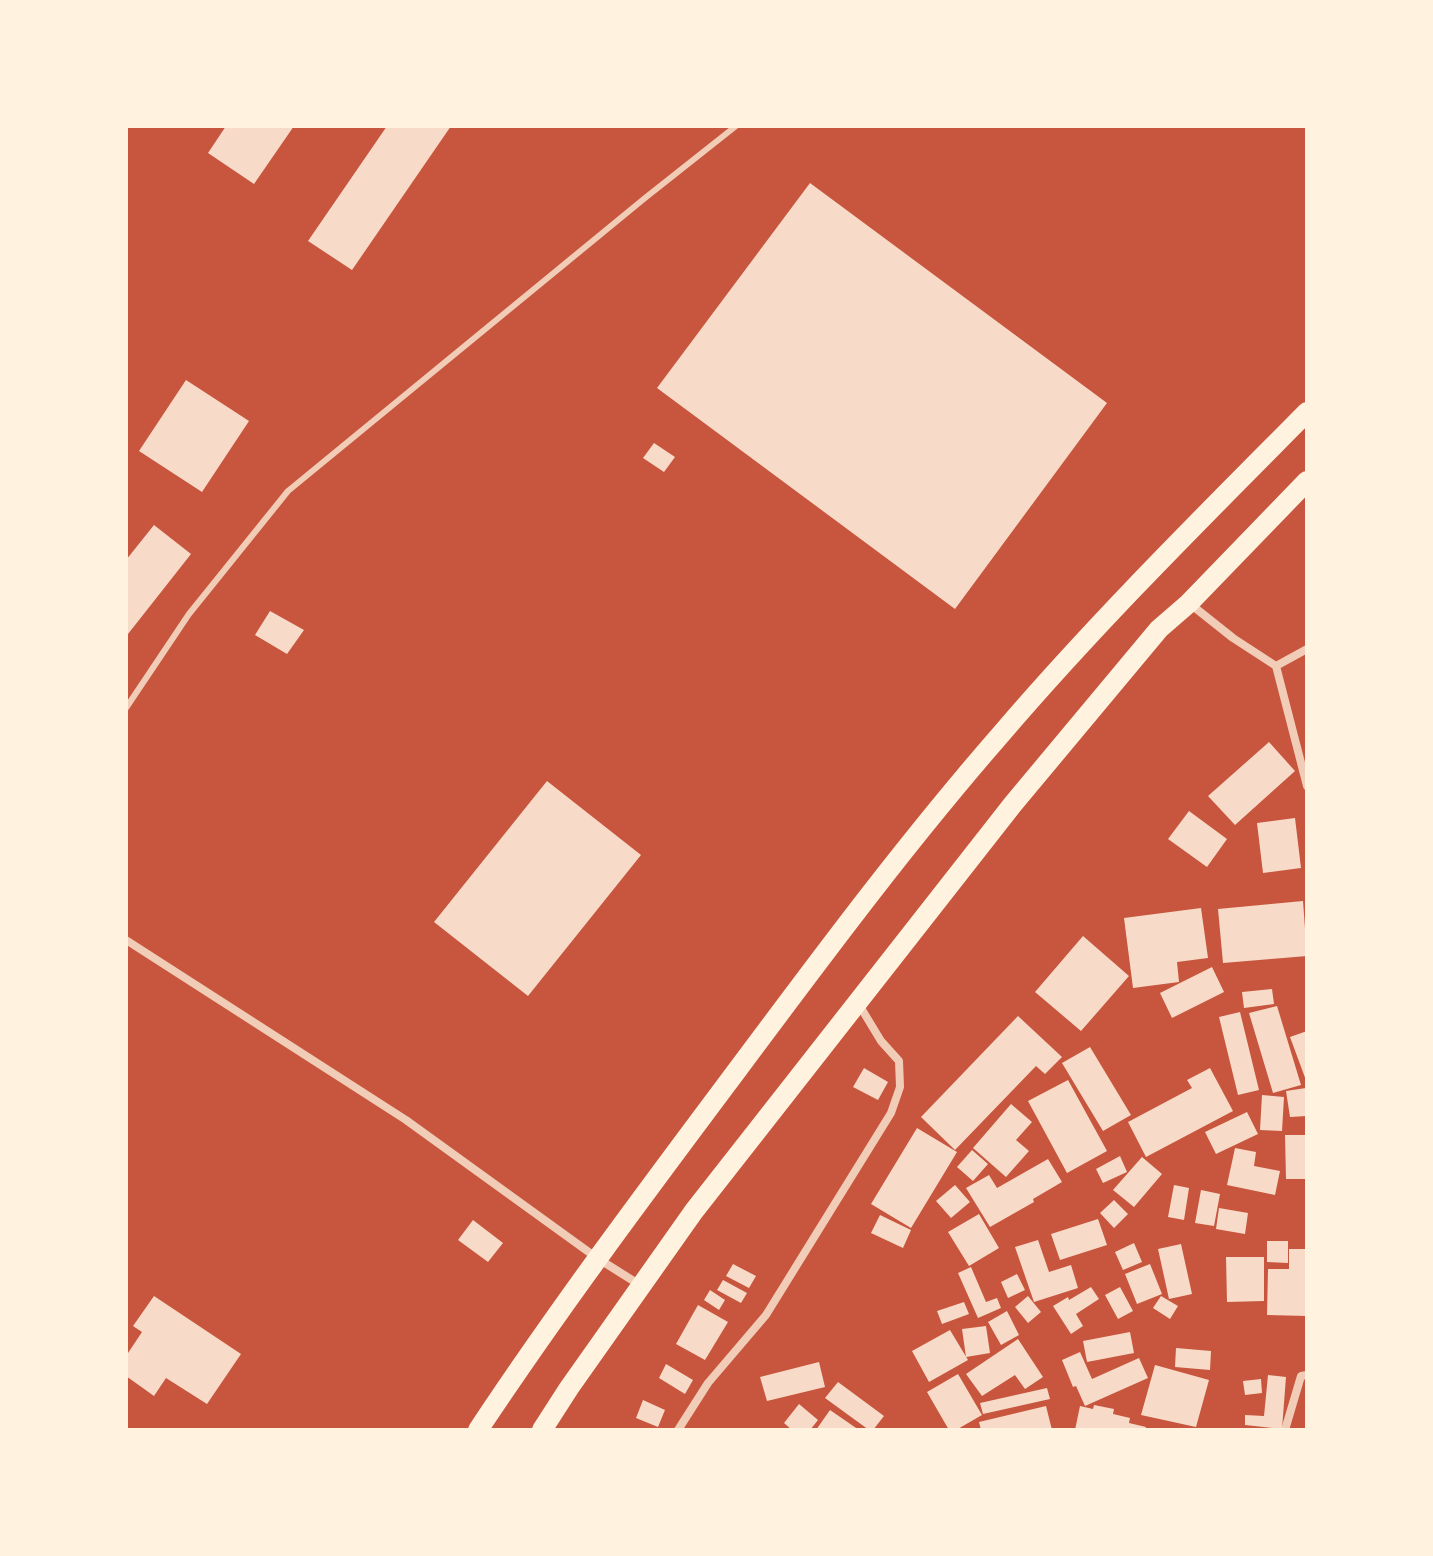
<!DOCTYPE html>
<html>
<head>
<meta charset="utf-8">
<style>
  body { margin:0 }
  #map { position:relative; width:1433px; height:1556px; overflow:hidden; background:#c8553d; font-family:"Roboto Condensed",sans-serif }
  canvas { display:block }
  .frame { position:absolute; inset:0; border:128px solid #fff3e0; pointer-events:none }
</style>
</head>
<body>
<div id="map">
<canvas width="1433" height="1556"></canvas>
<div class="frame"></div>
</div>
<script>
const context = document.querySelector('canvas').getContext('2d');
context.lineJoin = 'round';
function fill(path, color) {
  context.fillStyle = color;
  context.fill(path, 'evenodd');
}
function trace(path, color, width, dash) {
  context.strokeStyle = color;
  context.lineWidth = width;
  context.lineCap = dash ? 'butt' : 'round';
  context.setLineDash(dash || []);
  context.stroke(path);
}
fill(new Path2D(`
  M 226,126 L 294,126 L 254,184 L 208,153 Z
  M 387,126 L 451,126 L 352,270 L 308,241 Z
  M 810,183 L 1107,403 L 955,609 L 657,388 Z
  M 186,380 L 249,421 L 202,492 L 139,451 Z
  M 654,443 L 675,457 L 664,472 L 643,458 Z
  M 154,525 L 191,554 L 128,634 L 126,632 L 126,560 Z
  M 270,611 L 304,630 L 287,654 L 255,635 Z
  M 1269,742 L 1295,771 L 1235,825 L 1208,796 Z
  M 547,781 L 641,855 L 528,996 L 434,922 Z
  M 1189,811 L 1227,839 L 1207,867 L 1168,839 Z
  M 1295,818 L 1301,868 L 1263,873 L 1257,823 Z
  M 1303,901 L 1307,956 L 1223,963 L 1218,909 Z
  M 1201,908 L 1208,958 L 1177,962 L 1179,982 L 1133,988 L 1124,918 Z
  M 1083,936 L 1129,976 L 1081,1031 L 1035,992 Z
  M 1212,967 L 1224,992 L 1172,1018 L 1160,993 Z
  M 1272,989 L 1274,1004 L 1244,1008 L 1242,992 Z
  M 1277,1006 L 1301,1085 L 1273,1093 L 1249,1013 Z
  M 1240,1012 L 1259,1090 L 1238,1095 L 1219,1017 Z
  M 1018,1016 L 1062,1057 L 1045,1074 L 1036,1066 L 955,1150 L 921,1117 Z
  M 1307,1031 L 1307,1083 L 1290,1037 Z
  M 1090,1047 L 1131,1115 L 1103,1131 L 1062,1063 Z
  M 864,1068 L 888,1082 L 878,1100 L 853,1087 Z
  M 1210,1068 L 1233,1111 L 1146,1157 L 1128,1122 L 1192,1088 L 1187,1080 Z
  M 1068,1080 L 1107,1151 L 1067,1173 L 1028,1101 Z
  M 1306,1088 L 1307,1116 L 1290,1117 L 1286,1091 Z
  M 1262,1095 L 1284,1097 L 1282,1131 L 1260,1130 Z
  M 1011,1104 L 1032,1122 L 1016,1140 L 1029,1151 L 1006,1177 L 973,1148 Z
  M 1247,1112 L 1258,1134 L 1216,1154 L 1205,1132 Z
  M 917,1128 L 957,1152 L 911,1228 L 871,1204 Z
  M 1285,1135 L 1307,1135 L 1307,1179 L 1286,1179 Z
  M 1235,1148 L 1256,1152 L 1254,1166 L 1280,1171 L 1275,1195 L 1227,1185 Z
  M 972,1150 L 988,1164 L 973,1181 L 957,1167 Z
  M 1120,1156 L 1127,1172 L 1103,1183 L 1096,1169 Z
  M 1142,1157 L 1162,1174 L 1134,1207 L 1113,1190 Z
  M 1048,1159 L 1062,1182 L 1033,1199 L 1034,1202 L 990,1227 L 966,1188 L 989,1175 L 997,1188 Z
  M 955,1185 L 970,1202 L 951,1218 L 936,1201 Z
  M 1174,1185 L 1189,1188 L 1184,1220 L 1168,1217 Z
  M 1201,1190 L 1220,1194 L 1214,1226 L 1195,1223 Z
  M 1114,1200 L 1128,1214 L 1114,1228 L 1100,1213 Z
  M 1219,1208 L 1248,1213 L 1245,1234 L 1216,1229 Z
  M 979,1214 L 999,1248 L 969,1266 L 948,1232 Z
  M 880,1215 L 911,1230 L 903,1248 L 871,1233 Z
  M 1098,1219 L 1107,1245 L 1060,1260 L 1051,1234 Z
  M 473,1220 L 503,1243 L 488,1262 L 458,1240 Z
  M 1038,1240 L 1049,1272 L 1071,1265 L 1078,1288 L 1034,1302 L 1015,1247 Z
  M 1267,1241 L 1288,1241 L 1288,1263 L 1267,1262 Z
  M 1134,1243 L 1142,1262 L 1123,1270 L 1115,1252 Z
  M 1181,1244 L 1192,1294 L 1169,1299 L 1158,1249 Z
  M 1289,1249 L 1307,1249 L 1307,1316 L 1267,1315 L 1268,1269 L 1289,1269 Z
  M 1226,1257 L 1264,1257 L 1264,1301 L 1227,1302 Z
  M 733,1264 L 756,1276 L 749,1288 L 726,1276 Z
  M 1150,1264 L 1162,1294 L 1137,1304 L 1125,1274 Z
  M 971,1267 L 986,1302 L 997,1298 L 1001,1308 L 978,1318 L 958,1273 Z
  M 1017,1274 L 1025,1290 L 1008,1298 L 1001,1282 Z
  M 723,1280 L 747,1293 L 741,1303 L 717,1290 Z
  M 1091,1287 L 1099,1299 L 1076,1314 L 1083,1326 L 1071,1334 L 1053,1306 L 1068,1297 L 1069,1300 Z
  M 1120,1287 L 1133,1311 L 1118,1319 L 1105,1295 Z
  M 710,1290 L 725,1300 L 719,1310 L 704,1300 Z
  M 154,1296 L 241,1354 L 207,1404 L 166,1378 L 154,1396 L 126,1376 L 126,1356 L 142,1332 L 133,1326 Z
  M 1028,1296 L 1041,1312 L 1028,1323 L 1015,1307 Z
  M 1161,1296 L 1178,1306 L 1170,1319 L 1153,1308 Z
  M 964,1302 L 969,1314 L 942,1324 L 937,1311 Z
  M 698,1305 L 728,1322 L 705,1360 L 676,1344 Z
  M 1007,1311 L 1019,1335 L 1001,1345 L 988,1322 Z
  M 986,1326 L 990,1353 L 966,1357 L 962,1329 Z
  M 950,1330 L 968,1360 L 929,1382 L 912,1351 Z
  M 1130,1332 L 1134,1353 L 1087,1362 L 1083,1341 Z
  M 1018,1339 L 1043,1377 L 1025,1389 L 1015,1375 L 982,1396 L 966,1374 Z
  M 1176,1348 L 1211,1351 L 1210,1370 L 1175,1367 Z
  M 1080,1352 L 1092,1379 L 1139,1358 L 1148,1378 L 1085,1406 L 1076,1386 L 1073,1387 L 1062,1360 Z
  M 819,1362 L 825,1387 L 767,1401 L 760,1377 Z
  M 666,1364 L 693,1380 L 685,1394 L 659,1378 Z
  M 1155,1365 L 1209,1380 L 1196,1427 L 1141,1415 Z
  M 958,1374 L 982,1415 L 956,1430 L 949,1430 L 927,1392 Z
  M 1268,1375 L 1286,1377 L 1282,1429 L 1245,1425 L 1245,1415 L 1264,1416 Z
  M 1261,1379 L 1262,1393 L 1245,1395 L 1243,1381 Z
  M 838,1382 L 884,1416 L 873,1430 L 869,1430 L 825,1398 Z
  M 1047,1388 L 1050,1399 L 983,1414 L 980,1403 Z
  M 643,1400 L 665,1410 L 658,1427 L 636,1418 Z
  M 799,1404 L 818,1420 L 810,1430 L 792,1430 L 784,1423 Z
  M 1094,1405 L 1114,1409 L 1113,1414 L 1130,1418 L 1129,1423 L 1146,1427 L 1145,1430 L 1075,1430 L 1080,1406 L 1093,1409 Z
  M 1046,1406 L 1052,1430 L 981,1430 L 979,1422 Z
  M 830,1410 L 859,1430 L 816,1430 Z`), '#f7dbc8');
trace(new Path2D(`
  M 126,708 L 189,614 L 288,491 L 645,198 L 736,126`), '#f1ccb7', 6);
trace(new Path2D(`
  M 1189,603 L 1233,638 L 1276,666 L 1307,786
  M 1276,666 L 1307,649
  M 126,940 L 406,1120 L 597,1258 L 640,1285
  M 678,1430 L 708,1383 L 766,1315 L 891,1113 L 900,1087 L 899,1061 L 881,1041 L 858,1003
  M 1285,1430 L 1301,1376 L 1307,1375`), '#f1ccb7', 8);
trace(new Path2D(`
  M 478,1430 C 557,1311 643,1196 729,1081 C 817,963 905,844 1002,733 C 1098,621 1203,517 1307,412
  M 542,1430 L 569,1388 L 694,1211 L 1013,804 L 1159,629 L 1189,603 L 1307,481`), '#fff3e0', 20);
</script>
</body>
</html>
